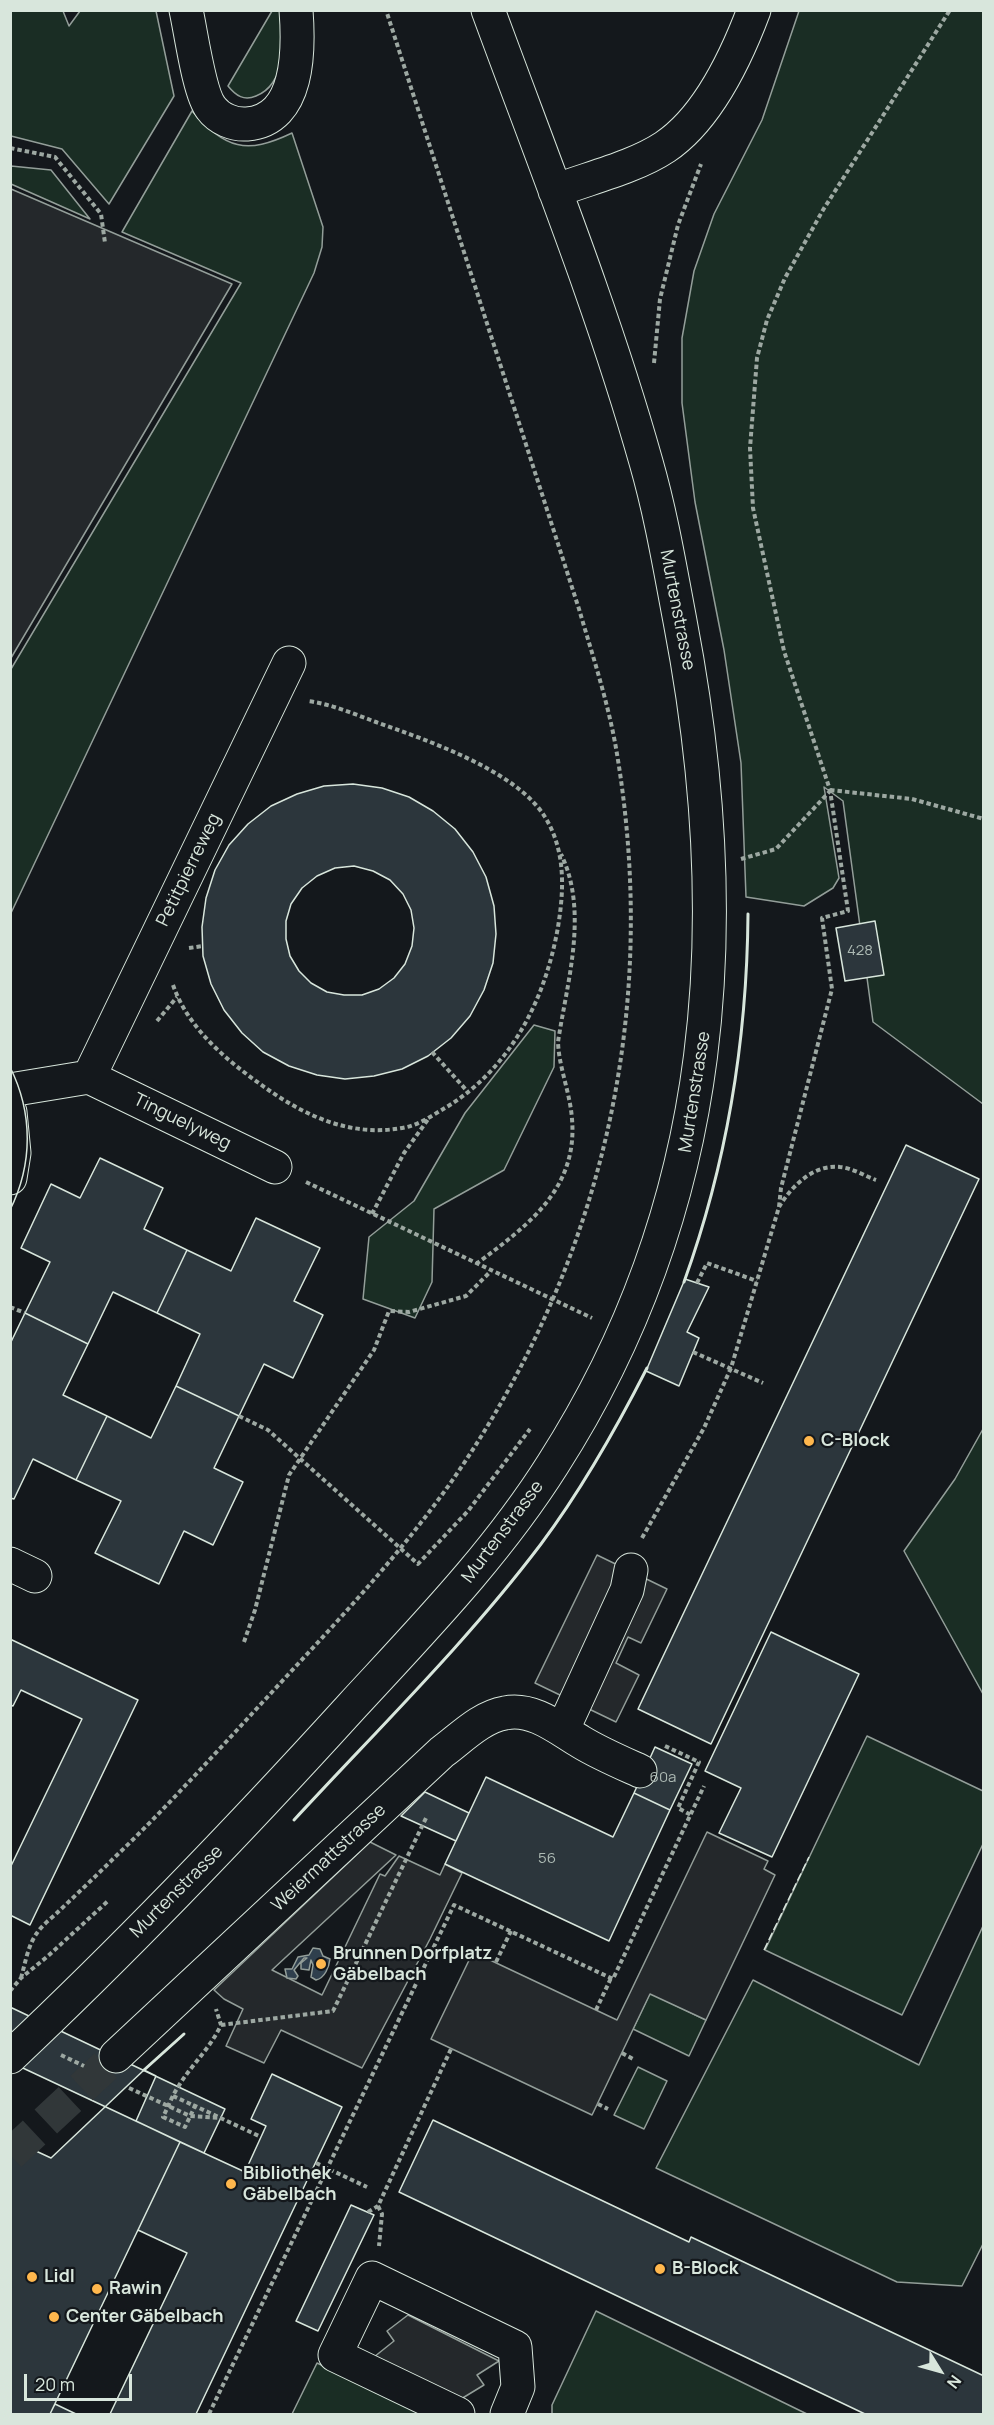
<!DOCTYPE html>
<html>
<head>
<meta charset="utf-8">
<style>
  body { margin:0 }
  #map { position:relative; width:994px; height:2425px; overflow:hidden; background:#14181c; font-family:Manrope,sans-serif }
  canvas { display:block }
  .frame { position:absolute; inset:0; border:12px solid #d8e6dc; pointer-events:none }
  .north { position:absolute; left:910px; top:2341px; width:60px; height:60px; -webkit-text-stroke:4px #14181c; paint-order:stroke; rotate:127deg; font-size:16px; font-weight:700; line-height:24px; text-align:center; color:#d8e6dc }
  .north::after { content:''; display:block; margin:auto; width:21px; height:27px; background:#d8e6dc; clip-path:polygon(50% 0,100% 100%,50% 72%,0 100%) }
  .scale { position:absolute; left:24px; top:2374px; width:108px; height:27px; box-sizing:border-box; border:3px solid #d8e6dc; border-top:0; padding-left:8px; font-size:18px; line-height:21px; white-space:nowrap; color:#d8e6dc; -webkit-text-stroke:4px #14181c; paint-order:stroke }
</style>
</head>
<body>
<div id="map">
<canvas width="994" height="2425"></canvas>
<div class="frame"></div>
<div class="north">N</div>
<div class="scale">20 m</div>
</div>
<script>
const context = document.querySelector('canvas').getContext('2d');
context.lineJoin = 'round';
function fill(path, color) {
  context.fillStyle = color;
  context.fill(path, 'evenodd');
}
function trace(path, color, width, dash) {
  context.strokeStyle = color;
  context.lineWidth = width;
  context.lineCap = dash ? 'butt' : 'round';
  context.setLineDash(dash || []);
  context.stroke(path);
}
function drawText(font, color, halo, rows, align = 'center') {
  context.font = font + ' Manrope,sans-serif';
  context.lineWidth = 4.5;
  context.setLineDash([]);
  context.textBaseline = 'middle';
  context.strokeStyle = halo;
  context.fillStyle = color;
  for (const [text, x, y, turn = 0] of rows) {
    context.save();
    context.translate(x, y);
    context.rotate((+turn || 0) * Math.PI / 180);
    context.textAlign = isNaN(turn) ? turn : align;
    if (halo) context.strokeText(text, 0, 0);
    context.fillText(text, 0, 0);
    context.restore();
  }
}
const green = new Path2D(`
  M 11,10 L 63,11 L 69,26 L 80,11 L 156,11 L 174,96 L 109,204 L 62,149 L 11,136 Z
  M 272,11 L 283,11 C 285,37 287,84 256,96 C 244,101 236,96 228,86 Z
  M 799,11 L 983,11 L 983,1104 L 873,1022 L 843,801 L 824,787 L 839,878 L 833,888 L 804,906 L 746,897 L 741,763 L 724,650 L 695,502 L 682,403 L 682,338 L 694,271 L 714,214 L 762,120 Z
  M 192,111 C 226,149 246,155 292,133 L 323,227 L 322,247 L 314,273 L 11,913 L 11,669 L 241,283 L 122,232 Z
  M 11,166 L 51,170 L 90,219 L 11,184 Z
  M 534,1025 L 555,1031 L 554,1067 L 504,1170 L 434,1209 L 432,1282 L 415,1318 L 363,1299 L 369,1237 L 414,1201 L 465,1113 Z
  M 983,1429 L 983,1694 L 904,1551 L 955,1479 Z
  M 867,1736 L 983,1791 L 983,1844 L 902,2015 L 765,1950 Z
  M 983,1926 L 983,2244 L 962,2286 L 897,2282 L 656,2168 L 753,1980 L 919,2065 Z
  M 650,1993 L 706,2020 L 689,2056 L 633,2029 Z
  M 638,2067 L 667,2081 L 644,2129 L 614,2115 Z
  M 596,2311 L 807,2414 L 552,2414 L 552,2405 Z
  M 317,2363 L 426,2414 L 292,2414 Z`);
fill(green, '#1a2d24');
trace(green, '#939e99', 1.5);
const parking = new Path2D(`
  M 11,189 L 232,284 L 11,658 Z
  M 597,1555 L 667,1589 L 641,1643 L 628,1637 L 616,1663 L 639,1675 L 616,1722 L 535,1683 Z
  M 707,1832 L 768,1861 L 764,1869 L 775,1875 L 706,2020 L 650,1994 L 592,2115 L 431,2039 L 473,1952 L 617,2020 Z
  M 370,1842 L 396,1855 L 272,1970 L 322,1995 L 380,1874 L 385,1876 L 399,1856 L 440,1875 L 445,1864 L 462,1873 L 430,1939 L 362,2068 L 281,2030 L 264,2063 L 226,2046 L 243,2009 L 224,1999 L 214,1990 Z
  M 408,2315 L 499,2361 L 477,2375 L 484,2385 L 461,2399 L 374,2357 L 394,2341 L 387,2331 Z`);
fill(parking, '#24282b');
trace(parking, '#939e99', 1.5);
const water = new Path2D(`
  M 313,1948 L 320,1949 L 323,1956 L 330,1959 C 329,1967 325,1978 316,1980 L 311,1977 L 313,1965 L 311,1960 L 309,1970 L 301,1969 L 301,1963 L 307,1958 L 304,1958 L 294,1970 L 298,1976 L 296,1979 L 287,1978 L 285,1969 L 292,1969 L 298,1957 L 309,1955 Z`);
fill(water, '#2f3f4d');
trace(water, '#939e99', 1.5);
const building = new Path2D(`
  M 353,784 L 382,788 L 409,797 L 433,811 L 455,829 L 473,852 L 486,877 L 494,906 L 496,934 L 493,963 L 484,990 L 470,1016 L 451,1038 L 428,1056 L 402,1069 L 374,1076 L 345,1079 L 317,1075 L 289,1066 L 263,1052 L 242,1033 L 224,1010 L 211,984 L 203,956 L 202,927 L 206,898 L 215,870 L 229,845 L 248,824 L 271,806 L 297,794 L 324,786 ZM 354,866 L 373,871 L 390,880 L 403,894 L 411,910 L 414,928 L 412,946 L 405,964 L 394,978 L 379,989 L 362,995 L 344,995 L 327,992 L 311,983 L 299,971 L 290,956 L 286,939 L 286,921 L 291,904 L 302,888 L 317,876 L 335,868 Z
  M 875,921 L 884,975 L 845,981 L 836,928 Z
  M 906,1145 L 979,1179 L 711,1744 L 638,1709 Z
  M 100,1158 L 163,1188 L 144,1229 L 187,1250 L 157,1313 L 113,1292 L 88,1344 L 25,1313 L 50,1262 L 21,1248 L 51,1184 L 80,1198 Z
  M 256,1218 L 320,1248 L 294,1301 L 323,1315 L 293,1378 L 264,1364 L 239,1416 L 176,1386 L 200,1334 L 157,1313 L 187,1250 L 231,1271 Z
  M 685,1279 L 709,1287 L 687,1332 L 699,1338 L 679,1386 L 646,1371 Z
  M 25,1313 L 88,1344 L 63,1395 L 107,1416 L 76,1480 L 33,1459 L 14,1499 L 10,1498 L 10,1344 Z
  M 176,1386 L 239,1416 L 214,1468 L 243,1482 L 213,1545 L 184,1531 L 159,1584 L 95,1553 L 121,1501 L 76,1480 L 107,1416 L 151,1438 Z
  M 771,1632 L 859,1674 L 772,1857 L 719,1833 L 741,1788 L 705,1771 Z
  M 10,1639 L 138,1700 L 30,1925 L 10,1915 L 10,1868 L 82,1719 L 21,1690 L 13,1706 L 10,1705 Z
  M 655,1747 L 692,1764 L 670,1810 L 634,1793 Z
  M 486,1777 L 613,1837 L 634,1793 L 670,1810 L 609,1941 L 445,1864 Z
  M 425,1792 L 469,1813 L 456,1841 L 401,1816 Z
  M 10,2007 L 225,2109 L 204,2153 L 10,2062 Z
  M 144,2070 L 156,2076 L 136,2121 L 180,2142 L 50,2414 L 10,2414 L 10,2139 L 51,2158 Z
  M 272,2074 L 342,2107 L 196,2414 L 110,2414 L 187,2253 L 138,2230 L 180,2142 L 245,2172 L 266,2126 L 251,2119 Z
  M 433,2120 L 689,2242 L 691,2237 L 984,2376 L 984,2414 L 865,2414 L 399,2192 Z
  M 351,2205 L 374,2215 L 318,2331 L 296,2321 Z
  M 55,2404 L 76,2414 L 50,2414 Z`);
fill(building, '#2c363c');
trace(building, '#d8e6dc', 1.5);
trace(new Path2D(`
  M 10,2155 L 116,2056`), '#313739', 33, [33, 16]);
const minor = new Path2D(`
  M 186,10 C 191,32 199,93 211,108 C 219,119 234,125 247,124 C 300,120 299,49 296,10
  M 89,1077 L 289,663
  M 89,1077 L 275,1167
  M 10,1090 L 89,1077
  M 10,1112 L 14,1153 L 10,1178
  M 10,1564 L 35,1576
  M 563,1729 L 627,1590 L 631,1570
  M 116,2056 L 442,1752 C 461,1738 481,1717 505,1713 C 533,1707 559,1729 581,1742 C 599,1753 620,1762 640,1771
  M 458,2414 L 335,2355 L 372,2278 L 515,2347 L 518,2387 L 507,2414`);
const major = new Path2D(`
  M 555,191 C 589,178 635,167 665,147 C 708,118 736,58 754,10
  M 10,2057 C 129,1945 242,1827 352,1706 C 423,1629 497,1553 553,1464 C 720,1203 737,919 680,621 C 670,568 661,514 646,462 C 603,309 543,160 488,10`);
trace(minor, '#d8e6dc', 35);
trace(major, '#d8e6dc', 35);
trace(new Path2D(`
  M 10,148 L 55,157 L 101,214 L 105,243
  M 654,363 L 660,299 L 678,225 L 701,164
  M 830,790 L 912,799 L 984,819
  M 741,859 L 776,849 L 830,791
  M 189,948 L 203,946
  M 173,985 C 189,1031 231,1064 270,1091 C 311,1119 356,1138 407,1127 C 420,1124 433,1115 445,1108 C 510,1069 545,1001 558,927 C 564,890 566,851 545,817 C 516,770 426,740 376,722 C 354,714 331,704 308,701
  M 157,1021 L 177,997
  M 432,1052 L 468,1092
  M 306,1182 L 592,1318
  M 779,1207 L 781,1188 L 832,989 L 822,918 L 848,911 L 830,790 L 784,651 L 753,508 L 750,448 L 757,358 L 767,320 L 785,278 L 823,210 L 950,10
  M 372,1214 L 404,1153 L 429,1118
  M 476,1264 C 526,1227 578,1190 572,1119 C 570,1092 559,1068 558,1042 C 567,982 589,912 561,854
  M 697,1283 L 707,1263 L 757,1281
  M 10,1307 L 25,1313
  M 693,1352 L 763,1383
  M 239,1416 L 268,1430 L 418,1564 L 468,1511 L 530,1429
  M 642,1538 L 704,1428 L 731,1368 L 779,1207 C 791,1187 813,1164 840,1167 C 852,1168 865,1176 876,1180
  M 244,1642 L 255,1610 L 289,1475 L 374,1350 L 389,1311 L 409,1312 L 466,1296 L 491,1271
  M 665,1746 L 699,1762 L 678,1808 L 691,1815
  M 496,1962 L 511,1931
  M 21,1978 C 25,1964 28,1945 37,1933 C 42,1925 52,1918 59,1911 C 78,1893 97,1875 116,1856 C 158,1816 197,1773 237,1730 C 311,1649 391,1568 454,1478 C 602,1262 660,1013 617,754 C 609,705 593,657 579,609 L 386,10
  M 10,1991 L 21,1978 L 48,1956 L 108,1901
  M 596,2010 L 611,1978
  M 221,2025 L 333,2011 L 427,1816
  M 622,2053 L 633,2059
  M 61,2055 L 84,2066
  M 129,2088 L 190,2116 L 221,2118
  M 173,2096 L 195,2106 L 185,2127 L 163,2117 C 168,2107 172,2096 178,2087 C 192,2064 209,2050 221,2025 L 216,2009
  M 598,2104 L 608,2109
  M 193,2105 L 261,2137
  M 316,2163 L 367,2187
  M 378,2206 L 382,2214 L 379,2246
  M 368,2212 L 378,2206 L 451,2049
  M 209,2414 L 454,1905 L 613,1979 L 704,1786`), '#9da8a2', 4, [4.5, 3]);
trace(minor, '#14181c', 33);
trace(major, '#14181c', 33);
trace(new Path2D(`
  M 10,1067 C 33,1113 33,1164 10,1210`), '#d8e6dc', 1.5);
trace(new Path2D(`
  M 764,1950 L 809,1857`), '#d8e6dc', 1.5, [8, 3]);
trace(new Path2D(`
  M 684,1282 C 727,1163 747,1041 748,914
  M 294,1820 C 378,1729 467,1642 541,1544 C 582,1489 616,1429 647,1368
  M 144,2070 L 184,2034`), '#d8e6dc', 3);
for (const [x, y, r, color] of [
  [809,1441,6,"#ffb74d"],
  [321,1964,6,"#ffb74d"],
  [231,2184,6,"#ffb74d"],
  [660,2269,6,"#ffb74d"],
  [32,2277,6,"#ffb74d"],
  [97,2289,6,"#ffb74d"],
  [54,2317,6,"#ffb74d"]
]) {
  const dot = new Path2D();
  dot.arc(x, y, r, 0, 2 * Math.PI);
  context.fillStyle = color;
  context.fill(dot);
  trace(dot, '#14181c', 2);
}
drawText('15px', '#adbab4', null, [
  ["428",860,951],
  ["60a",663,1778],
  ["56",547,1859]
]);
drawText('18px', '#d8e6dc', '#14181c', [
  ["Murtenstrasse",677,610,79],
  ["Petitpierreweg",189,870,-64],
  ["Murtenstrasse",695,1092,-81],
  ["Tinguelyweg",182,1122,26],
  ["Murtenstrasse",503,1532,-53],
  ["Weiermattstrasse",329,1858,-43],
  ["Murtenstrasse",177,1892,-45]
]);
drawText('bold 18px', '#d8e6dc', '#14181c', [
  ["C-Block",821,1441],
  ["Brunnen Dorfplatz",333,1954],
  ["Gäbelbach",333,1975],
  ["Bibliothek",243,2174],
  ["Gäbelbach",243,2195],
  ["B-Block",672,2269],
  ["Lidl",44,2277],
  ["Rawin",109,2289],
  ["Center Gäbelbach",66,2317]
], 'left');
</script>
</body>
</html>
